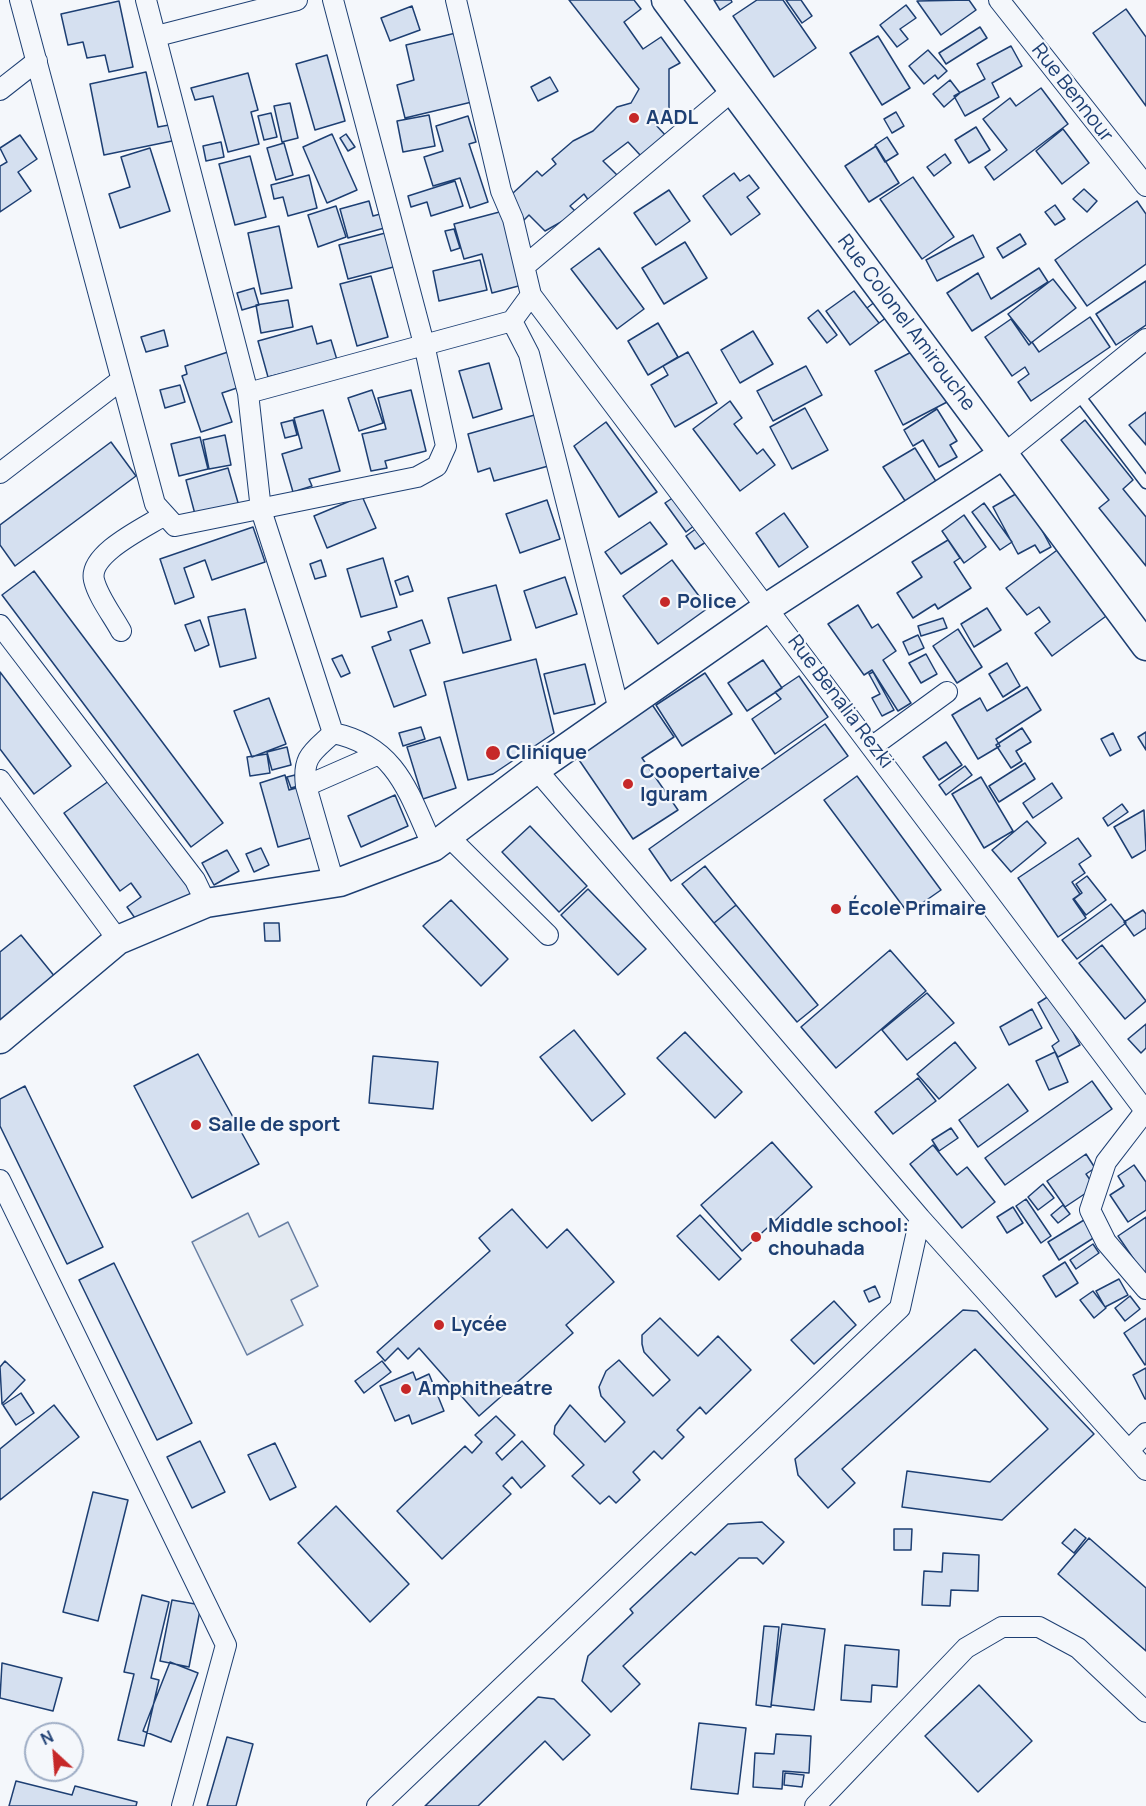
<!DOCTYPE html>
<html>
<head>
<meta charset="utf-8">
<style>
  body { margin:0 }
  #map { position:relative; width:1146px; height:1806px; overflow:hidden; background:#f4f7fb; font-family:Manrope,sans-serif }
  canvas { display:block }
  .north { position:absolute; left:24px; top:1722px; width:60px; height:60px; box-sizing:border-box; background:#f4f7fb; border:2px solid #9eadc5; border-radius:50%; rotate:334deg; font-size:16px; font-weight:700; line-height:24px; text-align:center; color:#1d3f73 }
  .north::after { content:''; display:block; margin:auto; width:21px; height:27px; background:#c62828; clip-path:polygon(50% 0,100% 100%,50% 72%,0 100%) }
</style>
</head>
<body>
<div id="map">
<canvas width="1146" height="1806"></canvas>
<div class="north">N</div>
</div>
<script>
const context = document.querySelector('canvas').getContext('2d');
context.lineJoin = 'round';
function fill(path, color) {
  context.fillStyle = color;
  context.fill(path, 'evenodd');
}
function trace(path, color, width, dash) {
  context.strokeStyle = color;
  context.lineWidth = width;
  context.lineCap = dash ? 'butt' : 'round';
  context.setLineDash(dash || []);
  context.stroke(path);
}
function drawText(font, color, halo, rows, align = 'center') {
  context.font = font + ' Manrope,sans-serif';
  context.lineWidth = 4.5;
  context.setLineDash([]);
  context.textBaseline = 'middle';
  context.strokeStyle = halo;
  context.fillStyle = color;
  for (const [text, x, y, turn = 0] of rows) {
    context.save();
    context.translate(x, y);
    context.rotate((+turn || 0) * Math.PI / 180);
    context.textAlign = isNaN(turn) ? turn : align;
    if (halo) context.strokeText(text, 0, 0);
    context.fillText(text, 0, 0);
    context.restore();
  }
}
const green = new Path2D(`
  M 248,1213 L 259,1237 L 288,1222 L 318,1286 L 291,1300 L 303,1325 L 247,1355 L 192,1242 Z`);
fill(green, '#e3e9f0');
trace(green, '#687fa3', 1.5);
const building = new Path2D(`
  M 569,0 L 634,0 L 641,9 L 624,22 L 643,49 L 661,37 L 680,63 L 669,69 L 669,111 L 655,124 L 667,137 L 641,156 L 628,142 L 603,161 L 619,177 L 589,201 L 584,194 L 570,206 L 577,213 L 545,231 L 529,215 L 522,222 L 508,205 L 513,193 L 537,171 L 542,176 L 556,164 L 552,159 L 573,141 L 593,131 L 617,107 L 631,103 L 639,89 Z
  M 714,0 L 731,0 L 732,2 L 720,10 Z
  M 757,0 L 783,0 L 816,48 L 774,77 L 733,16 Z
  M 786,0 L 801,0 L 812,16 L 802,23 Z
  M 969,0 L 976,10 L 941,35 L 917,1 Z
  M 119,1 L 133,67 L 109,72 L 105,55 L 87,58 L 83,42 L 68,45 L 61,14 Z
  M 906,5 L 916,18 L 900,29 L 908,39 L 897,47 L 880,25 Z
  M 412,6 L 420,30 L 390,41 L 381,18 Z
  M 1126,9 L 1146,37 L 1146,106 L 1093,33 Z
  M 980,27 L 987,38 L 946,64 L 939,53 Z
  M 460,32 L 476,101 L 405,118 L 397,85 L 414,80 L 406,45 Z
  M 878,36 L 910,88 L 882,105 L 850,53 Z
  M 1011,46 L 1022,66 L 992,83 L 999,97 L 965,116 L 954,96 L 985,79 L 977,64 Z
  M 928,50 L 947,71 L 938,79 L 935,75 L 924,84 L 909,66 Z
  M 327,55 L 345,121 L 315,130 L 296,64 Z
  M 146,72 L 158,127 L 169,125 L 172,141 L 104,155 L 90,84 Z
  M 248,73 L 258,110 L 251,112 L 259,144 L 228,152 L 213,96 L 195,100 L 191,88 Z
  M 550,77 L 558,91 L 538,101 L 531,87 Z
  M 950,80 L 960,93 L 944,107 L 933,94 Z
  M 1041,88 L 1068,124 L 994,180 L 985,167 L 1007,150 L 983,119 L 1010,98 L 1016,106 Z
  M 290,103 L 298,138 L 282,142 L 274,106 Z
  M 896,112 L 904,126 L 892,133 L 884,119 Z
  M 271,113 L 277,137 L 264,140 L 258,116 Z
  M 429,115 L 435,146 L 403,152 L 397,121 Z
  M 468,116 L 476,142 L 469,144 L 488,202 L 470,208 L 460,178 L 433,186 L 424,157 L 443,151 L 436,126 Z
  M 976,127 L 990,150 L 969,163 L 955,140 Z
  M 1063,129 L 1089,163 L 1062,184 L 1036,151 Z
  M 332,134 L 357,190 L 327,203 L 303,147 Z
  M 346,134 L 355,147 L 348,151 L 340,138 Z
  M 20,135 L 37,159 L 18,172 L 31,191 L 0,212 L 0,166 L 7,162 L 0,148 Z
  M 887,137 L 898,154 L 885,162 L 875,145 Z
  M 221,142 L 224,157 L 206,161 L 203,146 Z
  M 284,143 L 293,175 L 276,180 L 267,148 Z
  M 876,146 L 899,183 L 869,202 L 845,166 Z
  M 150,148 L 170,211 L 120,228 L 109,194 L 130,187 L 121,157 Z
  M 945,154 L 951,163 L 934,176 L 927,167 Z
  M 250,156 L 266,217 L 235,225 L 219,164 Z
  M 734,173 L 740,181 L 749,175 L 759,188 L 747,197 L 760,214 L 731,235 L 703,196 Z
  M 309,175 L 317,208 L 288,216 L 283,197 L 274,199 L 271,185 Z
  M 913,177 L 954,237 L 922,259 L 880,199 Z
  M 455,181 L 463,206 L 431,216 L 427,202 L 411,207 L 408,196 Z
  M 1084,189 L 1097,201 L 1087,212 L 1073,199 Z
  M 669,190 L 690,221 L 656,245 L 634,213 Z
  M 369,201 L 373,216 L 384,213 L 388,227 L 348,238 L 340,209 Z
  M 1137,201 L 1146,214 L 1146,264 L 1087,306 L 1055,260 Z
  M 1055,205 L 1065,219 L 1055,225 L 1045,212 Z
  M 336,206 L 346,237 L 318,247 L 308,215 Z
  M 507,210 L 526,284 L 492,293 L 482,254 L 464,259 L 454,224 Z
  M 279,226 L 292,288 L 261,294 L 248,233 Z
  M 454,229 L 460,248 L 451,251 L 445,231 Z
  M 393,231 L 401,265 L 348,279 L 339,245 Z
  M 1020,234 L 1026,244 L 1003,258 L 997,248 Z
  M 973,235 L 984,257 L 937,281 L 926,260 Z
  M 685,242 L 707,278 L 664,304 L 642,268 Z
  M 599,248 L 644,309 L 617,329 L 571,269 Z
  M 480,260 L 487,290 L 439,301 L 433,271 Z
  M 1039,268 L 1048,282 L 972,331 L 947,293 L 978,273 L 991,299 Z
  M 371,276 L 388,337 L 357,346 L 340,284 Z
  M 1053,279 L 1076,308 L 1031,343 L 1008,314 Z
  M 1146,281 L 1146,325 L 1116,345 L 1096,314 Z
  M 254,288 L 259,305 L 242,310 L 237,293 Z
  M 854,291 L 867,308 L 876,301 L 887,317 L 850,345 L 826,311 Z
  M 288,300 L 293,327 L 261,333 L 256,305 Z
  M 876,301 L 887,317 L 879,323 L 867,308 Z
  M 818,310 L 837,335 L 827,343 L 808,318 Z
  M 1090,317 L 1110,347 L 1031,401 L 1018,382 L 1029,374 L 1025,367 L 1012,376 L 985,337 L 1011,319 L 1029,345 L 1032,342 L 1039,352 Z
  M 658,323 L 678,357 L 648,375 L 628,341 Z
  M 312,326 L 317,344 L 331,340 L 337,360 L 268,377 L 258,341 Z
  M 164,330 L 168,346 L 146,352 L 141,337 Z
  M 753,331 L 773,364 L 740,383 L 721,350 Z
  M 921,347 L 949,401 L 903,425 L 875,371 Z
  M 228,352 L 240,387 L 222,393 L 232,422 L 201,432 L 182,376 L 187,374 L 185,366 Z
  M 688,352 L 717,403 L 675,427 L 651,385 L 668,375 L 663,366 Z
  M 489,363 L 502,409 L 473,418 L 459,371 Z
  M 806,366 L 822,395 L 773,421 L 757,391 Z
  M 180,385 L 185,402 L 165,408 L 160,390 Z
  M 372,390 L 383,423 L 359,431 L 348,398 Z
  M 411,390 L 426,451 L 385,461 L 387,468 L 371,471 L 362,434 L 386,429 L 378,398 Z
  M 730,401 L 742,418 L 734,424 L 757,454 L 763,449 L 775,465 L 740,491 L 693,429 Z
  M 805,408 L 828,450 L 792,469 L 770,427 Z
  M 937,409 L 957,441 L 950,445 L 957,457 L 939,467 L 923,440 L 913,446 L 904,430 Z
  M 323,410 L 340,471 L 309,479 L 312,486 L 293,492 L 282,454 L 302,448 L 294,418 Z
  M 1146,412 L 1146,445 L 1129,425 Z
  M 538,414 L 552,465 L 494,481 L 490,468 L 478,472 L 468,434 Z
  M 293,420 L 297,435 L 285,438 L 281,423 Z
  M 1085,420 L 1133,480 L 1123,489 L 1146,517 L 1146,566 L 1099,508 L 1109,500 L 1061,440 Z
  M 606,422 L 657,492 L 619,517 L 574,446 Z
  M 225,435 L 231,465 L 209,469 L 203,440 Z
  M 200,437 L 208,469 L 179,476 L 171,444 Z
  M 111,442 L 136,476 L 15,566 L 0,545 L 0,525 Z
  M 915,448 L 942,491 L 911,510 L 883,467 Z
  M 228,468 L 239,506 L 196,518 L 186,480 Z
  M 1021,491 L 1051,547 L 1040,553 L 1035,545 L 1018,554 L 993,507 Z
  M 362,496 L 376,528 L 327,548 L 314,516 Z
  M 674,497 L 695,525 L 686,532 L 665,503 Z
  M 547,500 L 560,539 L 520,553 L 506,514 Z
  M 984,503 L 1012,542 L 1000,550 L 972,512 Z
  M 784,513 L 808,547 L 779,567 L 756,533 Z
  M 964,515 L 986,547 L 964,563 L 942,531 Z
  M 650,522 L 667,544 L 621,574 L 605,552 Z
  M 253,527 L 265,562 L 212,580 L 205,560 L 184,568 L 194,597 L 175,604 L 160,559 Z
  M 697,528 L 706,542 L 695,549 L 686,536 Z
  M 948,540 L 960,558 L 954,562 L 971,588 L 938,609 L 935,604 L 913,618 L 897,593 L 922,577 L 912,562 Z
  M 1064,545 L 1113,611 L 1052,656 L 1035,633 L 1050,622 L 1039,607 L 1027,615 L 1006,588 Z
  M 383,558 L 397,607 L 361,617 L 347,569 Z
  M 321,560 L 326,576 L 315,579 L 310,564 Z
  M 672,560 L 708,608 L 658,644 L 623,596 Z
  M 34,571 L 223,823 L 191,847 L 2,595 Z
  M 408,576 L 413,591 L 400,595 L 395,581 Z
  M 565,577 L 577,614 L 536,628 L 524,591 Z
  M 496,585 L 511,640 L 463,653 L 448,598 Z
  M 858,605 L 872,628 L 878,624 L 896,651 L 883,660 L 911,703 L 898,711 L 872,670 L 864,675 L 828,624 Z
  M 987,608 L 1001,630 L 974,647 L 961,624 Z
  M 245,609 L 256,658 L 220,667 L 208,617 Z
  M 943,618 L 947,628 L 921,636 L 918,626 Z
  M 200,620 L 209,645 L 195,651 L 185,625 Z
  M 422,620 L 430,643 L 410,650 L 426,695 L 394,707 L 372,647 L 391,640 L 388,632 Z
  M 958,629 L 982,667 L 957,683 L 933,646 Z
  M 918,635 L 924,648 L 909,655 L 903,642 Z
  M 926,654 L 937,674 L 921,683 L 909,663 Z
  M 342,655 L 350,673 L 341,677 L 332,659 Z
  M 536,659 L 554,733 L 493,774 L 468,780 L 444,682 Z
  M 763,660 L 782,688 L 747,711 L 728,683 Z
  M 1007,663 L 1020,686 L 1003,697 L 989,674 Z
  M 585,664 L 595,704 L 554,714 L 544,674 Z
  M 0,672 L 71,766 L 34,794 L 0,749 Z
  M 873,672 L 894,710 L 882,716 L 872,698 L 880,694 L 869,674 Z
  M 705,673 L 732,714 L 682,746 L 656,705 Z
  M 799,676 L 828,717 L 775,754 L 752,719 L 781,699 L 775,692 Z
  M 1027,687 L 1041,710 L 996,739 L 1000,746 L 978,759 L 952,715 L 980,698 L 987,711 Z
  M 269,698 L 286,744 L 252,757 L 234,711 Z
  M 651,703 L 674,737 L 642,758 L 678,810 L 633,839 L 575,754 Z
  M 825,724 L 848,756 L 671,881 L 649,849 Z
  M 421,727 L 425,739 L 403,746 L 399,733 Z
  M 1022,728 L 1031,742 L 1016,751 L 1022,761 L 1011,768 L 996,745 Z
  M 1146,732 L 1146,750 L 1138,737 Z
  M 1113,733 L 1121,750 L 1110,756 L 1101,739 Z
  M 440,737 L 456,788 L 423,799 L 407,747 Z
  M 946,742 L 962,765 L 939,780 L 923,757 Z
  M 287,747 L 291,765 L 272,770 L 267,752 Z
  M 267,754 L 270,773 L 250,776 L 247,757 Z
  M 1025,763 L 1035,779 L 999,802 L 989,786 Z
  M 965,766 L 972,775 L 946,795 L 939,785 Z
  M 285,775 L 289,790 L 300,787 L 314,837 L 278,847 L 260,783 Z
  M 295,775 L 298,786 L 291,788 L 287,777 Z
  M 857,776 L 941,890 L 908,913 L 824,800 Z
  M 981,777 L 1013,831 L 984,848 L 952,794 Z
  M 113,778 L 199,897 L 140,925 L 127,907 L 141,897 L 131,883 L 120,891 L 64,813 Z
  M 1052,783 L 1062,798 L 1033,818 L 1023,803 Z
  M 395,795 L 408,826 L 361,847 L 348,816 Z
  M 1122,804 L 1128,812 L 1108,826 L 1103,818 Z
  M 1144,810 L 1146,850 L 1132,858 L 1114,827 Z
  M 1027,821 L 1046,843 L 1011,872 L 992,850 Z
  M 530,826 L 587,886 L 559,912 L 502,852 Z
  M 1078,838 L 1091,856 L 1079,864 L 1085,873 L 1072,882 L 1080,894 L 1073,899 L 1086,918 L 1058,937 L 1018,878 Z
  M 261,848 L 269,865 L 254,872 L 246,854 Z
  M 227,850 L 239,871 L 214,885 L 202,863 Z
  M 705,866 L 736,905 L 714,923 L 682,884 Z
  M 1087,876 L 1106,900 L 1086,915 L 1074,899 L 1082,893 L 1076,884 Z
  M 588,889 L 646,949 L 618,975 L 561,915 Z
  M 451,900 L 508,959 L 481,986 L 423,926 Z
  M 1111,904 L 1126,923 L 1077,959 L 1062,940 Z
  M 736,905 L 818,1005 L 797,1022 L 714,923 Z
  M 1143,910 L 1146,914 L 1146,928 L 1134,936 L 1124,922 Z
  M 264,923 L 279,923 L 280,941 L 265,941 Z
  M 21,935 L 60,983 L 0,1031 L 0,952 Z
  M 1102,945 L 1146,1001 L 1125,1019 L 1079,963 Z
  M 890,950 L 926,991 L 836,1068 L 801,1027 Z
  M 927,993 L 954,1023 L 907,1060 L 882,1030 Z
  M 1052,994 L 1080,1045 L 1058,1057 L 1052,1046 L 1059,1041 L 1038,1003 Z
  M 1032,1009 L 1042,1028 L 1009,1045 L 1000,1027 Z
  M 1146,1024 L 1146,1048 L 1141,1053 L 1128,1039 Z
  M 574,1030 L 625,1094 L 592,1121 L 540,1057 Z
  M 685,1032 L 742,1092 L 715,1118 L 657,1058 Z
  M 955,1042 L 976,1068 L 939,1099 L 917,1074 Z
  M 1055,1052 L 1068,1082 L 1049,1090 L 1036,1061 Z
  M 198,1054 L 259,1164 L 192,1198 L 134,1086 Z
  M 373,1056 L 438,1062 L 433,1109 L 369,1103 Z
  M 918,1078 L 936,1101 L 893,1134 L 875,1112 Z
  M 1092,1081 L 1112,1109 L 1005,1185 L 985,1158 Z
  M 1008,1084 L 1028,1111 L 978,1147 L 959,1120 Z
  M 25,1086 L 103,1247 L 67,1264 L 0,1126 L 0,1099 Z
  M 951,1128 L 958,1138 L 939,1151 L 932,1140 Z
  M 772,1142 L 812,1187 L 742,1251 L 701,1205 Z
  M 933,1145 L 957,1175 L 967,1167 L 995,1202 L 962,1228 L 910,1164 Z
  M 1086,1154 L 1095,1168 L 1086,1174 L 1095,1187 L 1065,1207 L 1047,1181 Z
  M 1134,1165 L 1146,1182 L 1146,1210 L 1128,1222 L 1110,1195 L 1124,1186 L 1118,1176 Z
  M 1043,1184 L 1054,1198 L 1038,1210 L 1028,1197 Z
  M 1026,1199 L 1051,1236 L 1041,1243 L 1016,1206 Z
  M 1063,1205 L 1070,1214 L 1058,1223 L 1051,1215 Z
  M 1013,1207 L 1023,1223 L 1007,1233 L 997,1217 Z
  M 512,1209 L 547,1248 L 567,1229 L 614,1282 L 566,1325 L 573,1333 L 479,1416 L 419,1348 L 408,1359 L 398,1348 L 385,1361 L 377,1352 L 490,1251 L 479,1238 Z
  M 700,1215 L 741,1259 L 719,1280 L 677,1236 Z
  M 1146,1217 L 1146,1277 L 1118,1236 Z
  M 1084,1220 L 1095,1237 L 1059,1260 L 1048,1242 Z
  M 1093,1244 L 1099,1253 L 1076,1269 L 1070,1260 Z
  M 1065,1262 L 1078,1283 L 1056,1297 L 1043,1276 Z
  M 114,1263 L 192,1423 L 157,1440 L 79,1280 Z
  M 1119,1279 L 1128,1295 L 1105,1307 L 1096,1291 Z
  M 875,1286 L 880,1297 L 869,1302 L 864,1291 Z
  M 1093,1291 L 1106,1308 L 1094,1318 L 1080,1300 Z
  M 1130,1296 L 1140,1309 L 1125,1321 L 1115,1308 Z
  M 834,1301 L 856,1325 L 814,1364 L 791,1340 Z
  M 963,1310 L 977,1311 L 1094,1434 L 1002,1520 L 902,1507 L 907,1471 L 990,1482 L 1048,1429 L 975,1349 L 842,1469 L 855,1483 L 828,1508 L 798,1475 L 795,1459 Z
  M 660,1318 L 698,1356 L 718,1336 L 751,1370 L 706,1414 L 700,1407 L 677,1430 L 684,1437 L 662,1459 L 654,1451 L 633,1472 L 640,1480 L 616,1503 L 609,1496 L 600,1504 L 572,1476 L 584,1465 L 554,1434 L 555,1426 L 570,1405 L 605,1442 L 625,1422 L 601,1396 L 599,1387 L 606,1371 L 619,1360 L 653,1396 L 670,1380 L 644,1352 L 642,1344 L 642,1335 Z
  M 1146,1318 L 1146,1364 L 1145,1365 L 1124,1333 Z
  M 5,1361 L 25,1380 L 2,1404 L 0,1367 Z
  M 382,1361 L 391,1372 L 364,1393 L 355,1381 Z
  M 1146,1368 L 1146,1399 L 1145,1399 L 1133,1375 Z
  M 413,1372 L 416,1380 L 429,1374 L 444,1411 L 412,1424 L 409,1415 L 395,1421 L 380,1386 Z
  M 21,1393 L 34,1413 L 16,1425 L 3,1405 Z
  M 54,1405 L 79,1437 L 0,1500 L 0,1449 Z
  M 496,1416 L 515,1435 L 496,1453 L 502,1460 L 522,1441 L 545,1466 L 521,1488 L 512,1477 L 503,1486 L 511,1494 L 442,1559 L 397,1511 L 465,1446 L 472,1453 L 482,1442 L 475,1435 Z
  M 200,1441 L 225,1492 L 192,1508 L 167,1457 Z
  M 275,1443 L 296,1487 L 270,1500 L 248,1455 Z
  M 93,1492 L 128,1500 L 98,1621 L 63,1612 Z
  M 336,1506 L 409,1584 L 370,1622 L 298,1543 Z
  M 762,1522 L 784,1542 L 763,1564 L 757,1558 L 739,1558 L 623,1666 L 640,1684 L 611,1712 L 582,1681 L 588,1656 L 633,1613 L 630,1609 L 691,1552 L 695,1555 L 728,1524 Z
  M 894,1529 L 912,1529 L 911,1550 L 894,1550 Z
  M 1075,1529 L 1086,1538 L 1074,1553 L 1062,1543 Z
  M 1089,1538 L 1146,1588 L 1146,1651 L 1058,1574 Z
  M 943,1553 L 979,1555 L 978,1591 L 951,1590 L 950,1606 L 922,1605 L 924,1571 L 942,1572 Z
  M 142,1595 L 169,1602 L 151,1678 L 159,1680 L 144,1746 L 118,1740 L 134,1674 L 124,1672 Z
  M 172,1600 L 201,1605 L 189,1667 L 160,1661 Z
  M 782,1624 L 825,1629 L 814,1710 L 771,1705 Z
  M 764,1626 L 779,1627 L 771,1707 L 756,1705 Z
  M 845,1645 L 899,1650 L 897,1687 L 872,1685 L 871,1702 L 841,1700 Z
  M 170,1662 L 198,1673 L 171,1742 L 143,1731 Z
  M 2,1663 L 62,1678 L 53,1711 L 0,1698 Z
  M 979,1685 L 1032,1741 L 978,1792 L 925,1736 Z
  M 538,1697 L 554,1699 L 590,1735 L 563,1760 L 545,1741 L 478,1806 L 425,1806 Z
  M 699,1723 L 746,1728 L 738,1794 L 691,1789 Z
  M 776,1734 L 811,1736 L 809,1773 L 783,1771 L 782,1789 L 753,1787 L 755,1753 L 774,1754 Z
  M 227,1737 L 253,1744 L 236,1806 L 207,1806 Z
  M 785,1773 L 804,1775 L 802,1787 L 784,1785 Z
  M 16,1781 L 72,1795 L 75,1786 L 137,1802 L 136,1806 L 9,1806 Z`);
fill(building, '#d5e0f0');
trace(building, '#1d3f73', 1.5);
const lane = new Path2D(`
  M 1078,394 L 1146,483`);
const street = new Path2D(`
  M 20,0 L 155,504 L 175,526 L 417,477 L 437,466 L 446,446 L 424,344 L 333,0
  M 146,0 L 248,393 L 261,510 L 333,733 C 397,746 409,794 433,847
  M 456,0 L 501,191 L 513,219 L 531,295 L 1146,1112
  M 999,0 L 1146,186
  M 157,36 L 297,0
  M 0,90 L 37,61
  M 526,265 L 732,91
  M 512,321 L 529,354 L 619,710
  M 248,393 L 512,321 L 531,295
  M 1004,454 L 1146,339
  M 0,473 L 121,380
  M 0,625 L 195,880 L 206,903
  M 121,631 C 113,616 98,597 94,580 C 88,554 144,528 163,516
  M 333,733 C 313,752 302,756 306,786 L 379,754
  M 873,746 L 947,692
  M 536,769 L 920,1218 L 1146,1470
  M 0,780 L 118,940
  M 306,786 L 334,883
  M 449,837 L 548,935
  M 1146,1110 L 1106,1162 L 1090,1210 L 1106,1242 L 1146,1289
  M 0,1180 L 226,1645 L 182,1806
  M 1129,1450 L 1146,1433
  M 377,1806 L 900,1308 L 920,1218
  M 815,1806 L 966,1648 L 1002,1627 L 1039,1627 L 1078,1648 L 1146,1712`);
const secondary = new Path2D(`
  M 666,0 L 1146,646
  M 0,1039 L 118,940 L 206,903 L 340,882 L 433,847 L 536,769 L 768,607 L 1004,454`);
trace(lane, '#1d3f73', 13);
trace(street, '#1d3f73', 22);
trace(secondary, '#1d3f73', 31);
trace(lane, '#f4f7fb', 10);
trace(street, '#f4f7fb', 20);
trace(secondary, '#f4f7fb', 28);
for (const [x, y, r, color] of [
  [634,118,6,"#c62828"],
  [665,602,6,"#c62828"],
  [493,753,8,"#c62828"],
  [628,784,6,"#c62828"],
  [836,909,6,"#c62828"],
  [196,1125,6,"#c62828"],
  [756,1237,6,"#c62828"],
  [439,1325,6,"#c62828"],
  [406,1389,6,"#c62828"]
]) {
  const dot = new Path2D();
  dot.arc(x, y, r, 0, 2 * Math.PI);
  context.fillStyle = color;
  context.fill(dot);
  trace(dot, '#f4f7fb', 2);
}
drawText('20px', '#1d3f73', '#f4f7fb', [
  ["Rue Bennour",1072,93,52],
  ["Rue Colonel Amirouche",906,323,53],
  ["Rue Benalia Rezki",840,702,53]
]);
drawText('bold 20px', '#1d3f73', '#f4f7fb', [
  ["AADL",646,118],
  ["Police",677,602],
  ["Clinique",506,753],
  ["Coopertaive",640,772],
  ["Iguram",640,795],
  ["École Primaire",848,909],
  ["Salle de sport",208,1125],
  ["Middle school:",768,1226],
  ["chouhada",768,1249],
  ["Lycée",451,1325],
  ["Amphitheatre",418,1389]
], 'left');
</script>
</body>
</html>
